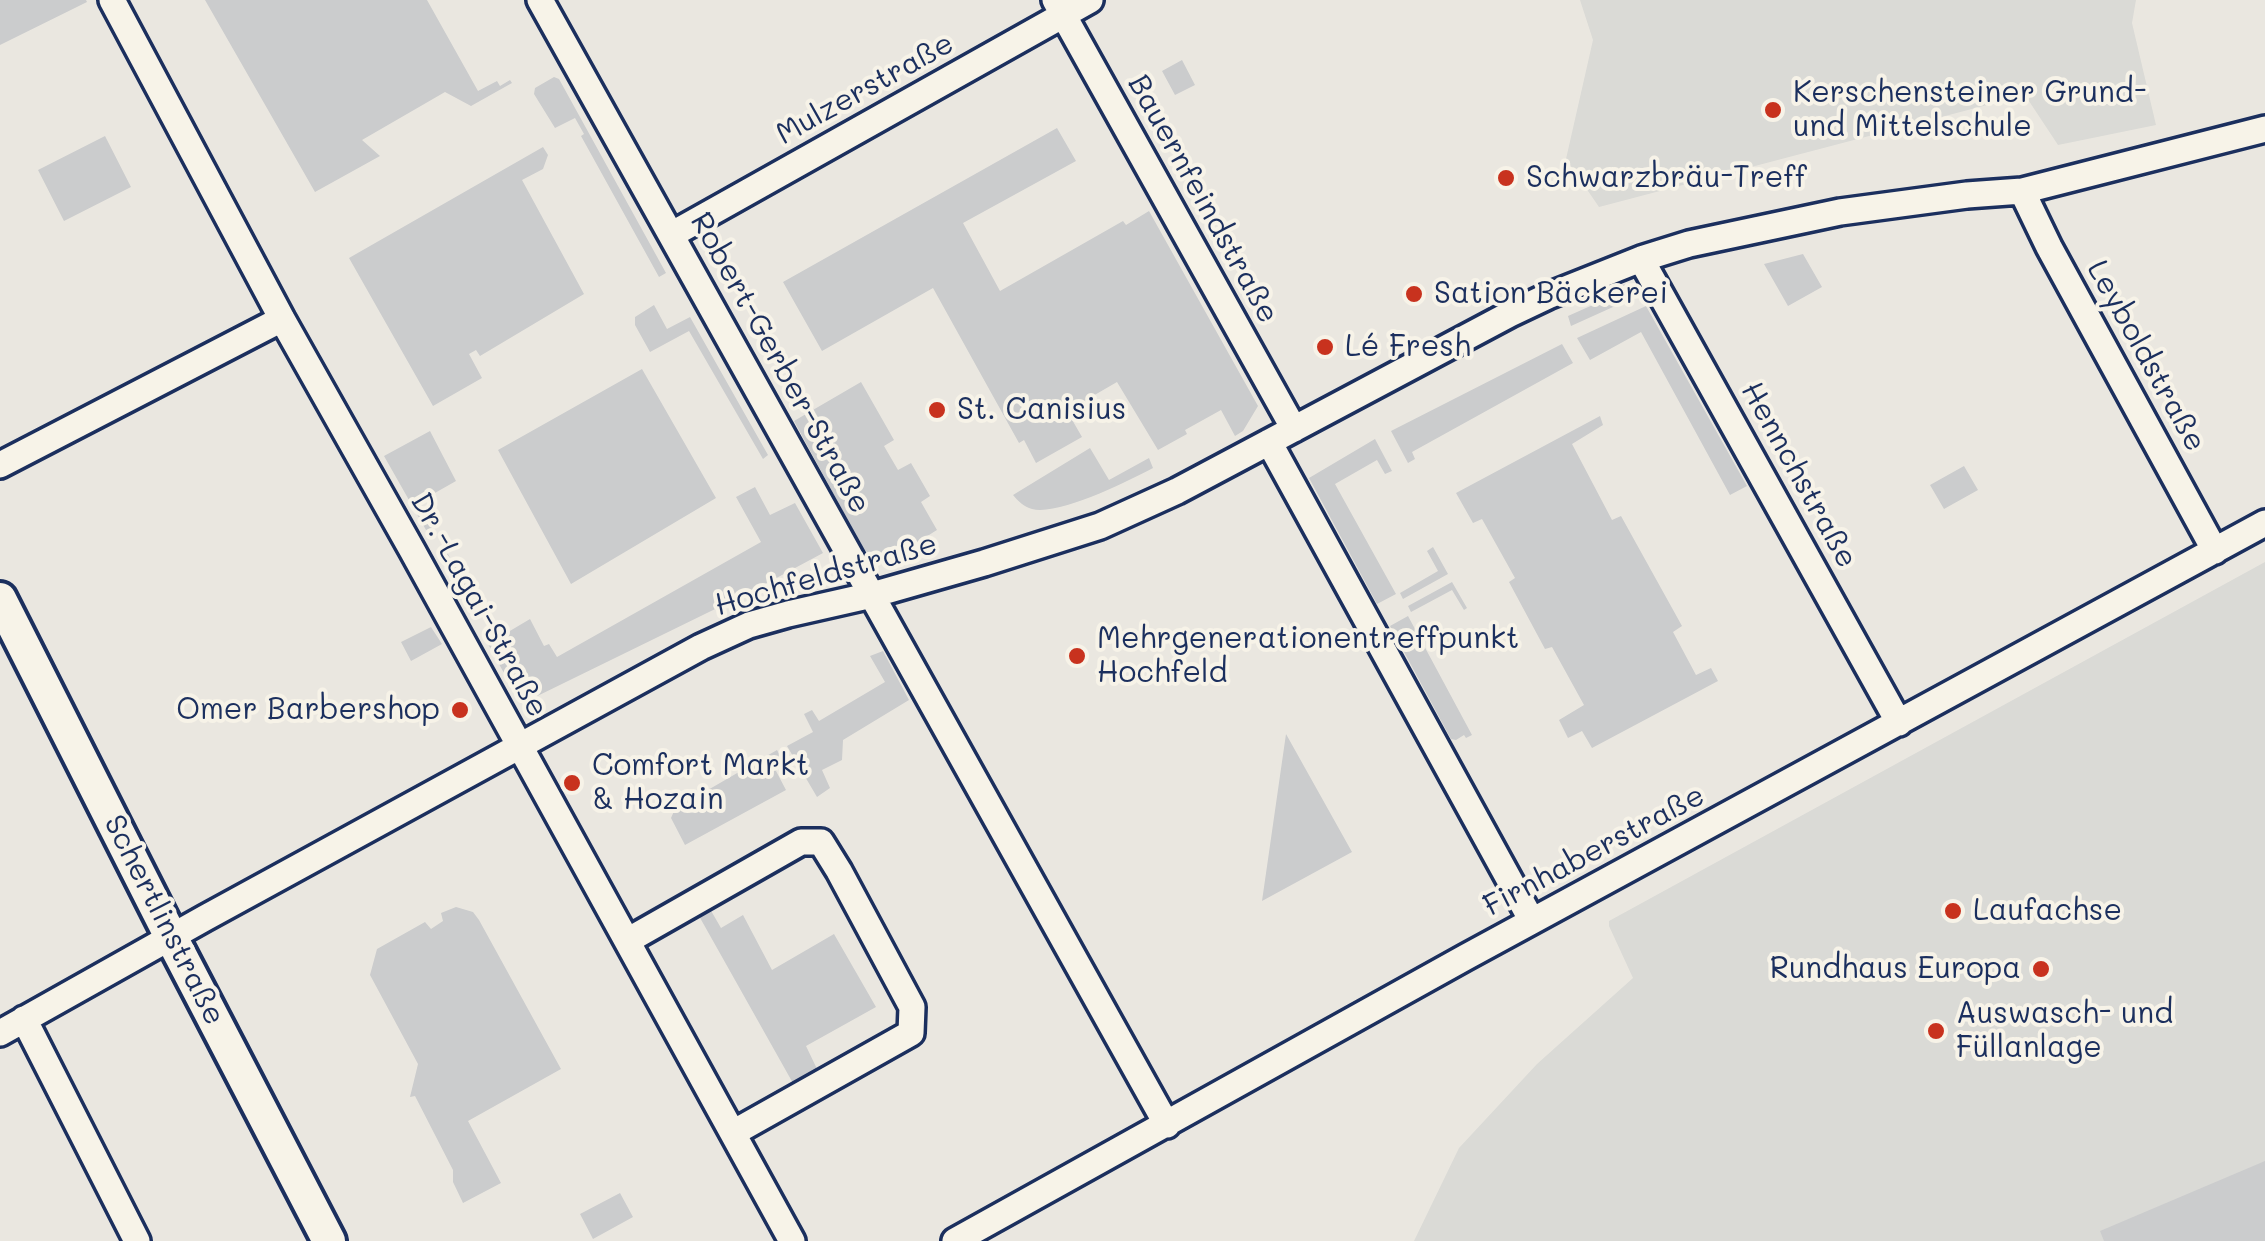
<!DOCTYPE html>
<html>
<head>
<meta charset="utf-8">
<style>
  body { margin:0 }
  canvas { display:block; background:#eae7e0 }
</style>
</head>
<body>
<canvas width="2265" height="1241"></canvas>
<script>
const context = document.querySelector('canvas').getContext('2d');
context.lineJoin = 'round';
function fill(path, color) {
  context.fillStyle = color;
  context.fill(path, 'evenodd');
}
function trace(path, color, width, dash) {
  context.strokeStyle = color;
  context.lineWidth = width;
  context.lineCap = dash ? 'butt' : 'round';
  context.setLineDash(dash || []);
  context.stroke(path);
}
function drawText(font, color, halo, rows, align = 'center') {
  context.font = font + ' Mali,sans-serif';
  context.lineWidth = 8;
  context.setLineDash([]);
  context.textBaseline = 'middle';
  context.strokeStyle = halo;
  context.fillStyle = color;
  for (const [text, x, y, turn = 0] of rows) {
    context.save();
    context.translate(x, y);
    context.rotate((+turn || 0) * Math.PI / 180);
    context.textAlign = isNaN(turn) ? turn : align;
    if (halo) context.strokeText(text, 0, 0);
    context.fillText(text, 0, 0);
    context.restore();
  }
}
fill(new Path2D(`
  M 1580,0 L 2136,0 L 2132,23 L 2156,125 L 2058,145 L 2025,95 L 1599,207 L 1566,159 L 1593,40 Z
  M 2265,562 L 2265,1241 L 1414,1241 L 1459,1148 L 1537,1064 L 1633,978 L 1609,926 L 1609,921 Z`), '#dadad6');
fill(new Path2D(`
  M 0,0 L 86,0 L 87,2 L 0,45 Z
  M 205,0 L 427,0 L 478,91 L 497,81 L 500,86 L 510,80 L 512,83 L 471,106 L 445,92 L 362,140 L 380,156 L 315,192 Z
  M 1182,60 L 1195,85 L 1175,95 L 1162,71 Z
  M 554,77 L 559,79 L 666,273 L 659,277 L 581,136 L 584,134 L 575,118 L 555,128 L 534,94 L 535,88 Z
  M 1057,128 L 1076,161 L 963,223 L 1000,291 L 1123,221 L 1126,225 L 1149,211 L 1258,406 L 1243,431 L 1235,436 L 1221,410 L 1185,430 L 1187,434 L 1158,450 L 1117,382 L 1067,411 L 1082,437 L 1036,463 L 1024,440 L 1019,443 L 933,288 L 822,351 L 783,282 Z
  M 105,136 L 131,187 L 64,221 L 38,170 Z
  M 543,147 L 548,155 L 543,169 L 522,180 L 584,294 L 480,356 L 476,350 L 469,354 L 482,378 L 433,406 L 349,258 Z
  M 1803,254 L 1822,287 L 1788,306 L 1764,264 Z
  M 1628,284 L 1644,293 L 1571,326 L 1568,316 L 1622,292 L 1620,285 Z
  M 654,305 L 667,329 L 690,317 L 768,455 L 763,459 L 689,331 L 650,352 L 635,325 L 635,317 Z
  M 1646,306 L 1747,486 L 1730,495 L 1641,332 L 1590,360 L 1577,338 Z
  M 1562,344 L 1573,363 L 1412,452 L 1415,459 L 1408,463 L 1391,431 Z
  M 642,369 L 716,498 L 571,584 L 498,450 Z
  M 861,382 L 894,440 L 884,446 L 898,470 L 911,463 L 930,496 L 921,502 L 937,530 C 917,542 885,567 864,550 L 794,421 Z
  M 1600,416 L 1603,425 L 1572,444 L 1612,520 L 1621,516 L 1682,626 L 1673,632 L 1696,675 L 1711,668 L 1718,681 L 1592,748 L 1582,731 L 1568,738 L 1559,720 L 1584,705 L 1552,647 L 1545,649 L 1509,582 L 1515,578 L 1482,519 L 1473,523 L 1456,493 Z
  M 430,431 L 456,481 L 419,502 L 434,527 L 426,530 L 384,456 Z
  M 1375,439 L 1392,471 L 1385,474 L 1377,460 L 1335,484 L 1396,594 L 1377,604 L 1309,478 Z
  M 1090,448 L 1109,480 L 1149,458 L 1153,468 C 1128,481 1059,516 1032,509 C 1024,507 1018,501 1013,495 Z
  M 1964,466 L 1978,490 L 1944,509 L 1930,485 Z
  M 755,487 L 770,515 L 795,503 L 823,553 L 754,590 L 521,704 L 488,644 L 530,619 L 544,646 L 549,644 L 557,657 L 761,542 L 736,497 Z
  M 443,545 L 469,592 L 461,596 L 437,552 Z
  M 1433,547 L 1448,574 L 1403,599 L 1400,593 L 1438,571 L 1427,551 Z
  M 1452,582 L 1467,608 L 1464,610 L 1452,590 L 1411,612 L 1408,606 Z
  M 1408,616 L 1472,735 L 1466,738 L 1464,735 L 1456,740 L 1451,739 L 1390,626 Z
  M 431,627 L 442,644 L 411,661 L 401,642 Z
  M 883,651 L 909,700 L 843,740 L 842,760 L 822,770 L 830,788 L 817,797 L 787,746 L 813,732 L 804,714 L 812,710 L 819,721 L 885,682 L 870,656 Z
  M 1286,734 L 1352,852 L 1262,901 Z
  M 777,750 L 790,775 L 784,778 L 778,769 L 776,771 L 786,790 L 685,845 L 671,818 L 675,809 Z
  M 456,907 L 473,912 L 479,920 L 561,1069 L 468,1121 L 501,1183 L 463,1203 L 453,1182 L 453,1170 L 415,1096 L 410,1097 L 418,1064 L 370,975 L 377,949 L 425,922 L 431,929 L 443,921 L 441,913 Z
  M 710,909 L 721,928 L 743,915 L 772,970 L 834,934 L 876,1007 L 806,1046 L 818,1071 L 794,1085 L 699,916 Z
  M 2265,1161 L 2265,1241 L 2104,1241 L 2100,1231 Z
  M 620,1193 L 633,1217 L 593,1239 L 580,1214 Z`), '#cbcccd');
const minor = new Path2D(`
  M 112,0 L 282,319 L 412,550 L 792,1241
  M 540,0 L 1167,1125
  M 1055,0 L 1294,429
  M 2022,191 L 2049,247 L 2215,551
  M 671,235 L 1090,0
  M 1641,259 L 1899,723
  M 1269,442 L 1532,921
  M 0,465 L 282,319
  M 627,941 L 801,842 L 821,842 L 839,871 L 912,1007 L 911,1033 L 733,1133
  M 24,1019 L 137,1241
  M 0,1033 L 205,918 L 701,647 L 749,625 L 788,614 L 872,595 L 984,563 L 1100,526 L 1177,491 L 1510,314 L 1548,296 L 1641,259 L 1689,244 L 1840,212 L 1967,195 L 2022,191 L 2265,129
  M 955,1241 L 1466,957 L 2265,523`);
const tertiary = new Path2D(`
  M 0,599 L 171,937 L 329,1241`);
trace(minor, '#1b2f5e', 32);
trace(tertiary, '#1b2f5e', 40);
trace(minor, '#f7f3e8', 25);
trace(tertiary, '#f7f3e8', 32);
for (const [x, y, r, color] of [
  [1773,110,10,"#c8321e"],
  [1506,178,10,"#c8321e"],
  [1414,294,10,"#c8321e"],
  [1325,347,10,"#c8321e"],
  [937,410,10,"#c8321e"],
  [1077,656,10,"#c8321e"],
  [460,710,10,"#c8321e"],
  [572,783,10,"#c8321e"],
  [1953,911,10,"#c8321e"],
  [2041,969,10,"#c8321e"],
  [1936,1031,10,"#c8321e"]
]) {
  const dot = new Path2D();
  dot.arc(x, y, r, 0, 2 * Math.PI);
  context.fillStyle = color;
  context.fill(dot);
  trace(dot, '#f7f3e8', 4);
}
drawText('30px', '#1b2f5e', '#f7f3e8', [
  ["Mulzerstraße",865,89,-29],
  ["Bauernfeindstraße",1203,199,61],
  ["Leyboldstraße",2146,356,61],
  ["Robert-Gerber-Straße",780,363,61],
  ["Hennchstraße",1799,475,61],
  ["Hochfeldstraße",826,575,-16],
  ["Dr.-Lagai-Straße",479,605,61],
  ["Firnhaberstraße",1594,851,-28],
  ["Schertlinstraße",164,920,63]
]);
drawText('30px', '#1b2f5e', '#f7f3e8', [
  ["Kerschensteiner Grund-",1793,93],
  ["und Mittelschule",1793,127],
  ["Schwarzbräu-Treff",1526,178],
  ["Sation Bäckerei",1434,294],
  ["Lé Fresh",1345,347],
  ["St. Canisius",957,410],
  ["Mehrgenerationentreffpunkt",1097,639],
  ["Hochfeld",1097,673],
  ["Omer Barbershop",440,710,"right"],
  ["Comfort Markt",592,766],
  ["& Hozain",592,800],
  ["Laufachse",1973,911],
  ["Rundhaus Europa",2021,969,"right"],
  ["Auswasch- und",1956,1014],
  ["Füllanlage",1956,1048]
], 'left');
</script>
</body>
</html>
